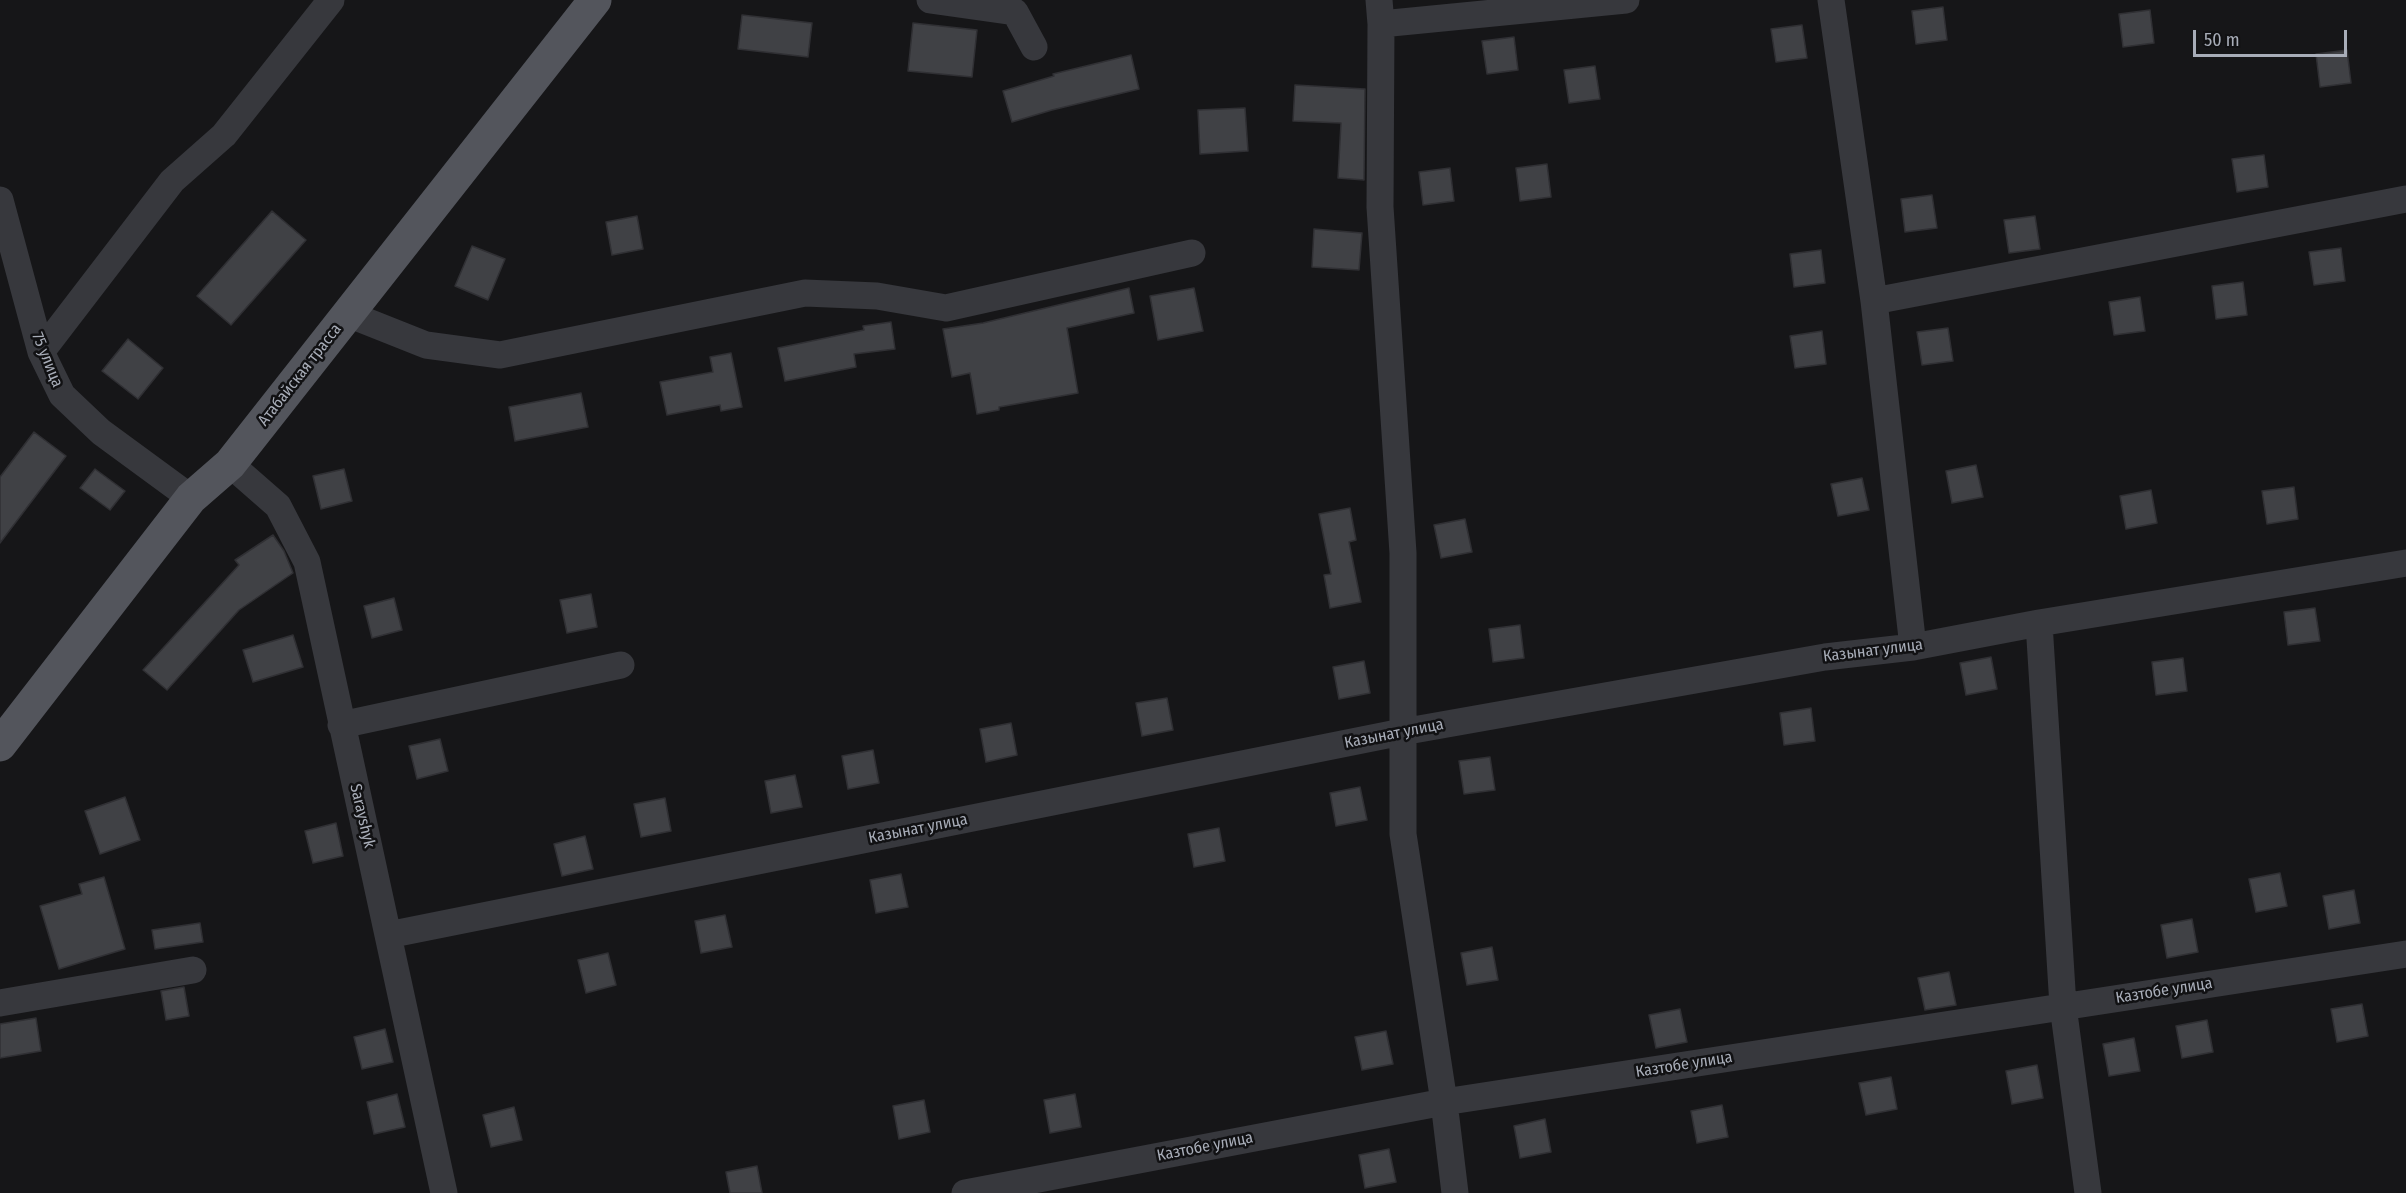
<!DOCTYPE html>
<html>
<head>
<meta charset="utf-8">
<style>
  body { margin:0 }
  #map { position:relative; width:2406px; height:1193px; overflow:hidden; background:#161618; font-family:"Fira Sans Condensed",sans-serif }
  canvas { display:block }
  .scale { position:absolute; left:2193px; top:30px; width:154px; height:27px; box-sizing:border-box; border:3px solid #a8adb8; border-top:0; padding-left:8px; font-size:18px; line-height:21px; white-space:nowrap; color:#a8adb8; -webkit-text-stroke:4px #111113; paint-order:stroke }
</style>
</head>
<body>
<div id="map">
<canvas width="2406" height="1193"></canvas>
<div class="scale">50 m</div>
</div>
<script>
const context = document.querySelector('canvas').getContext('2d');
context.lineJoin = 'round';
function fill(path, color) {
  context.fillStyle = color;
  context.fill(path, 'evenodd');
}
function trace(path, color, width, dash) {
  context.strokeStyle = color;
  context.lineWidth = width;
  context.lineCap = dash ? 'butt' : 'round';
  context.setLineDash(dash || []);
  context.stroke(path);
}
function drawText(font, color, halo, rows, align = 'center') {
  context.font = font + ' "Fira Sans Condensed",sans-serif';
  context.lineWidth = 5;
  context.setLineDash([]);
  context.textBaseline = 'middle';
  context.strokeStyle = halo;
  context.fillStyle = color;
  for (const [text, x, y, turn = 0] of rows) {
    context.save();
    context.translate(x, y);
    context.rotate((+turn || 0) * Math.PI / 180);
    context.textAlign = isNaN(turn) ? turn : align;
    if (halo) context.strokeText(text, 0, 0);
    context.fillText(text, 0, 0);
    context.restore();
  }
}
const building = new Path2D(`
  M 1943,7 L 1947,40 L 1916,44 L 1912,11 Z
  M 2150,10 L 2154,43 L 2123,47 L 2119,14 Z
  M 742,15 L 812,23 L 808,57 L 738,49 Z
  M 913,23 L 977,30 L 972,77 L 908,71 Z
  M 1802,25 L 1807,58 L 1776,62 L 1771,29 Z
  M 1514,37 L 1518,70 L 1487,74 L 1482,41 Z
  M 2347,50 L 2351,83 L 2320,87 L 2316,54 Z
  M 1131,55 L 1139,89 L 1052,110 L 1012,122 L 1003,91 L 1054,76 L 1053,74 Z
  M 1595,66 L 1600,99 L 1569,103 L 1564,70 Z
  M 1295,85 L 1365,89 L 1364,180 L 1338,178 L 1341,123 L 1293,121 Z
  M 1245,108 L 1248,151 L 1200,154 L 1198,110 Z
  M 2264,155 L 2268,187 L 2237,192 L 2232,159 Z
  M 1547,164 L 1551,197 L 1520,201 L 1516,168 Z
  M 1450,168 L 1454,201 L 1423,205 L 1419,172 Z
  M 1932,195 L 1937,228 L 1905,232 L 1901,199 Z
  M 272,211 L 306,240 L 231,325 L 197,296 Z
  M 637,216 L 643,249 L 612,255 L 606,222 Z
  M 2035,216 L 2040,249 L 2009,253 L 2004,220 Z
  M 1314,229 L 1362,233 L 1359,270 L 1312,267 Z
  M 472,246 L 505,259 L 488,300 L 455,286 Z
  M 2341,248 L 2345,281 L 2314,285 L 2309,252 Z
  M 1821,250 L 1825,283 L 1794,287 L 1790,254 Z
  M 2243,282 L 2247,315 L 2216,319 L 2212,286 Z
  M 1129,288 L 1134,313 L 1067,328 L 1078,393 L 999,407 L 999,410 L 977,414 L 970,373 L 952,377 L 943,329 L 983,323 Z
  M 1194,288 L 1203,331 L 1158,340 L 1150,296 Z
  M 2140,297 L 2145,331 L 2114,335 L 2109,302 Z
  M 891,322 L 895,349 L 854,354 L 856,367 L 785,381 L 778,348 L 864,330 L 863,326 Z
  M 1948,328 L 1953,361 L 1922,365 L 1917,332 Z
  M 1822,331 L 1826,364 L 1795,368 L 1790,336 Z
  M 128,339 L 163,368 L 138,399 L 102,371 Z
  M 731,353 L 742,407 L 721,411 L 720,405 L 667,415 L 660,382 L 713,372 L 710,357 Z
  M 581,393 L 588,427 L 515,441 L 509,407 Z
  M 34,432 L 66,456 L 0,543 L 0,477 Z
  M 1976,465 L 1983,497 L 1952,503 L 1946,471 Z
  M 95,469 L 125,491 L 110,510 L 80,488 Z
  M 344,469 L 352,501 L 321,509 L 313,476 Z
  M 1862,478 L 1869,510 L 1838,516 L 1831,484 Z
  M 2294,487 L 2298,519 L 2267,524 L 2262,491 Z
  M 2151,490 L 2157,523 L 2126,529 L 2120,496 Z
  M 1350,508 L 1356,540 L 1349,542 L 1361,602 L 1330,608 L 1324,575 L 1331,574 L 1319,514 Z
  M 1465,519 L 1472,552 L 1441,558 L 1434,525 Z
  M 273,535 L 284,551 L 293,573 L 239,610 L 167,690 L 143,670 L 239,565 L 235,560 Z
  M 591,594 L 597,627 L 567,633 L 560,600 Z
  M 394,598 L 402,630 L 372,638 L 364,606 Z
  M 2315,608 L 2320,641 L 2288,645 L 2284,612 Z
  M 1520,625 L 1524,658 L 1493,662 L 1489,629 Z
  M 293,635 L 303,667 L 253,682 L 243,650 Z
  M 1991,657 L 1997,689 L 1966,695 L 1960,663 Z
  M 2183,658 L 2187,691 L 2156,695 L 2152,662 Z
  M 1364,661 L 1370,693 L 1339,699 L 1333,667 Z
  M 1167,698 L 1173,730 L 1142,736 L 1136,703 Z
  M 1811,708 L 1815,741 L 1784,745 L 1780,713 Z
  M 1011,723 L 1017,755 L 986,762 L 980,729 Z
  M 440,739 L 448,771 L 417,779 L 409,746 Z
  M 873,750 L 879,783 L 848,789 L 842,756 Z
  M 1490,757 L 1495,790 L 1464,794 L 1459,761 Z
  M 795,775 L 802,807 L 771,813 L 765,781 Z
  M 1360,787 L 1367,820 L 1336,826 L 1330,793 Z
  M 125,797 L 140,840 L 100,854 L 85,811 Z
  M 665,798 L 671,831 L 641,837 L 634,804 Z
  M 336,823 L 343,856 L 313,863 L 305,831 Z
  M 1219,828 L 1225,861 L 1194,867 L 1188,834 Z
  M 585,836 L 593,869 L 562,876 L 554,844 Z
  M 2280,873 L 2287,906 L 2256,912 L 2249,879 Z
  M 901,874 L 908,907 L 876,913 L 870,880 Z
  M 104,877 L 125,949 L 59,969 L 40,906 L 82,894 L 79,884 Z
  M 2354,890 L 2360,923 L 2329,929 L 2323,896 Z
  M 725,915 L 732,947 L 701,953 L 695,921 Z
  M 2192,919 L 2198,952 L 2167,958 L 2161,925 Z
  M 200,923 L 203,942 L 155,949 L 152,930 Z
  M 1492,947 L 1498,980 L 1467,985 L 1461,953 Z
  M 608,953 L 616,985 L 586,993 L 578,960 Z
  M 1949,972 L 1956,1005 L 1925,1010 L 1918,978 Z
  M 184,987 L 189,1016 L 166,1020 L 161,991 Z
  M 2362,1004 L 2368,1036 L 2337,1042 L 2331,1009 Z
  M 1680,1009 L 1687,1042 L 1656,1048 L 1649,1015 Z
  M 36,1018 L 41,1051 L 0,1058 L 0,1024 Z
  M 2207,1020 L 2213,1052 L 2182,1058 L 2176,1026 Z
  M 385,1029 L 393,1062 L 362,1069 L 354,1037 Z
  M 1386,1031 L 1393,1064 L 1362,1070 L 1355,1037 Z
  M 2134,1038 L 2140,1071 L 2109,1076 L 2103,1044 Z
  M 2037,1065 L 2043,1098 L 2012,1104 L 2006,1071 Z
  M 1891,1077 L 1897,1109 L 1866,1115 L 1859,1083 Z
  M 397,1094 L 405,1127 L 374,1134 L 367,1102 Z
  M 1075,1094 L 1081,1127 L 1050,1133 L 1044,1100 Z
  M 924,1100 L 930,1132 L 899,1139 L 893,1106 Z
  M 1722,1105 L 1728,1137 L 1697,1143 L 1691,1111 Z
  M 514,1107 L 522,1140 L 491,1147 L 483,1115 Z
  M 1545,1119 L 1551,1152 L 1520,1158 L 1514,1126 Z
  M 1389,1149 L 1396,1182 L 1365,1188 L 1359,1155 Z
  M 757,1166 L 762,1193 L 730,1193 L 726,1172 Z`);
fill(building, '#404145');
trace(building, '#303034', 1.5);
trace(new Path2D(`
  M 930,0 L 1015,12 L 1034,47
  M 1379,0 L 1381,24 L 1626,0
  M 1831,0 L 1874,301 L 1913,647
  M 1381,24 L 1380,207 L 1403,553 L 1403,834 L 1444,1102 L 1455,1193
  M 0,200 L 41,352 L 62,395 L 101,432 L 191,498
  M 1874,301 L 2406,199
  M 348,314 L 426,345 L 500,355 L 805,293 L 877,296 L 946,308 L 1192,253
  M 41,352 L 172,181 L 224,135 L 331,0
  M 230,464 L 278,506 L 307,562 L 444,1193
  M 2039,623 L 2063,1006 L 2088,1193
  M 341,725 L 621,665
  M 388,935 L 1402,732 L 1825,657 L 1913,647 L 2039,623 L 2406,563
  M 0,1003 L 193,970
  M 965,1193 L 1444,1102 L 2406,954`), '#37383d', 27);
trace(new Path2D(`
  M 0,745 L 191,498 L 230,464 L 595,0`), '#53555c', 33);
drawText('16px', '#a8adb8', '#111113', [
  ["75 улица",47,360,68],
  ["Атабайская трасса",300,375,-52],
  ["Казынат улица",1873,651,-7],
  ["Казынат улица",1394,734,-11],
  ["Sarayshyk",362,816,77],
  ["Казынат улица",918,829,-11],
  ["Казтобе улица",2164,991,-9],
  ["Казтобе улица",1684,1065,-9],
  ["Казтобе улица",1205,1147,-11]
]);
</script>
</body>
</html>
